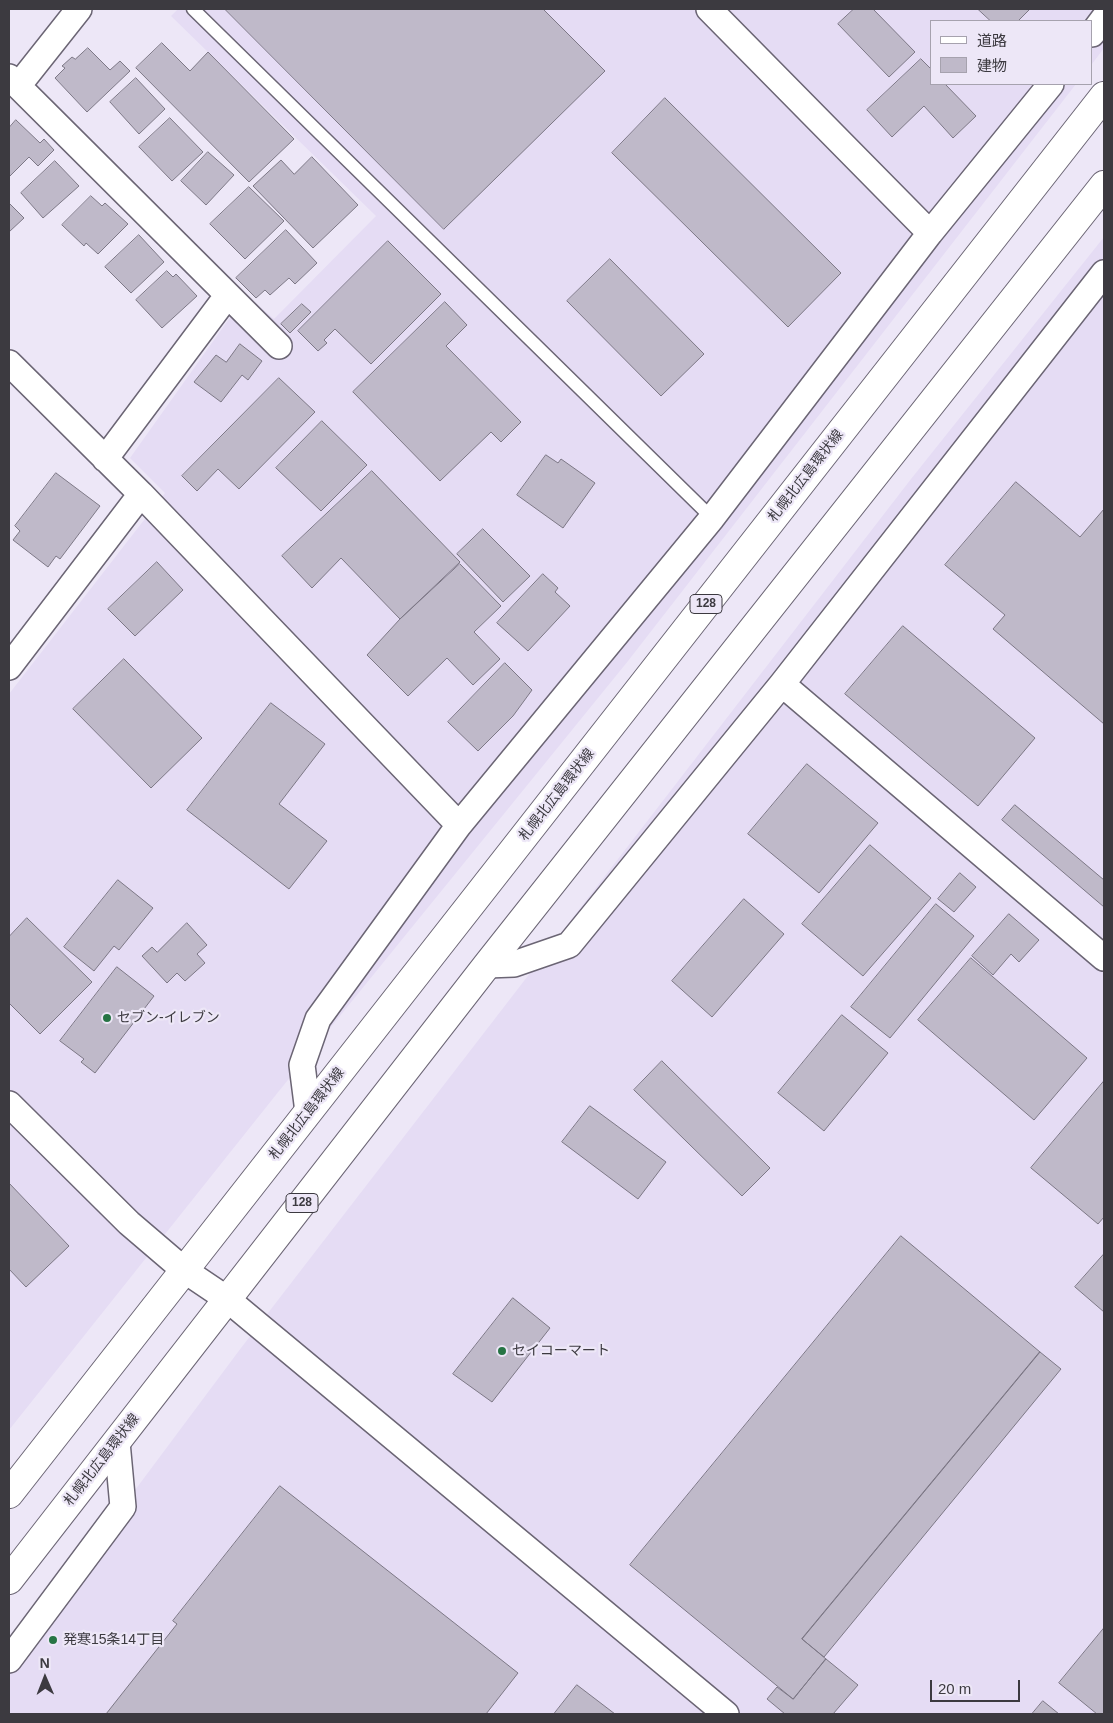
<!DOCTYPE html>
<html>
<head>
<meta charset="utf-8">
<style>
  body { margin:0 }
  #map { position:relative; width:1113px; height:1723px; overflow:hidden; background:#ede7f7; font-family:Helvetica,"Noto Sans JP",sans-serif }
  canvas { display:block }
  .frame { position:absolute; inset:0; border:10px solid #3c3a40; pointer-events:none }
  .legend { position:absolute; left:930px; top:20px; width:162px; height:65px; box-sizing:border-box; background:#ede7f7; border:1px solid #a6a2ae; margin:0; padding:6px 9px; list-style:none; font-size:15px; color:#3c3a40 }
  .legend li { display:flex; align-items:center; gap:10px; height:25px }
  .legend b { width:25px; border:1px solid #a6a2ae }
  .north { position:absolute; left:20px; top:1653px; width:50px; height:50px; -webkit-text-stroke:4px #ede7f7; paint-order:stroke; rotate:359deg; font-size:14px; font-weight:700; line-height:20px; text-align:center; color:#3c3a40 }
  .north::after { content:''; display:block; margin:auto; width:18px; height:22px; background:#3c3a40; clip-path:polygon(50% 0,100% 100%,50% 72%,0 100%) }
  .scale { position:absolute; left:930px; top:1680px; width:90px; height:22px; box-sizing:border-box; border:2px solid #3c3a40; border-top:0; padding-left:6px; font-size:15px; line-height:18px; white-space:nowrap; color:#3c3a40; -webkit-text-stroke:4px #ede7f7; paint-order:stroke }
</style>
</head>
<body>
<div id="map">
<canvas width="1113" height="1723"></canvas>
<div class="frame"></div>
<ul class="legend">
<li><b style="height:6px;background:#fff"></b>道路</li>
<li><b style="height:14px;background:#bfb9c9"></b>建物</li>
</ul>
<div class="north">N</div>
<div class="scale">20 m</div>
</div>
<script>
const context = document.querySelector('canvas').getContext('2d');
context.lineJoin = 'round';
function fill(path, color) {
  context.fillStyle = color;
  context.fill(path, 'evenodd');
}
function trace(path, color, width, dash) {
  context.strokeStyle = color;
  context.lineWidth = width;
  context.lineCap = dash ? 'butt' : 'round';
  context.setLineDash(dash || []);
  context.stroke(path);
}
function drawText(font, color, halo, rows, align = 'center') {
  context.font = font + ' Helvetica,"Noto Sans JP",sans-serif';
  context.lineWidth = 4.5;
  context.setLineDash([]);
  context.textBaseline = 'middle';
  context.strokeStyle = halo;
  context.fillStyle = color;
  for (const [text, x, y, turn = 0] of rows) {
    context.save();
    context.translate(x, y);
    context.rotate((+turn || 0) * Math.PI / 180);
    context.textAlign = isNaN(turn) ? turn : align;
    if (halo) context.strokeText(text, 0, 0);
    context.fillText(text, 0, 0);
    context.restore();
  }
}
fill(new Path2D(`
  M 178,9 L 1104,9 L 1104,48 L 1092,64 L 1092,21 L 932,21 L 932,84 L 1076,84 L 628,661 L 279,1091 L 9,1430 L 9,694 L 165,493 L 130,458 L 246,295 L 274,319 L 376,216 L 171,16 Z
  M 1104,237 L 1104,1714 L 9,1714 L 9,1659 L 241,1348 L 911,479 Z`), '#e5dcf4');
const building = new Path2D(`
  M 225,9 L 543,9 L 605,71 L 444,229 Z
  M 854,9 L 873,9 L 915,52 L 889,77 L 838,24 Z
  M 978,9 L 1030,9 L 1018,21 L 991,21 Z
  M 162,43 L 190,71 L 208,52 L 294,139 L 249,182 L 136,68 Z
  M 88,48 L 110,70 L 120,61 L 130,71 L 87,112 L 55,78 L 65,68 L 62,66 L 72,57 L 75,59 Z
  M 921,59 L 932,70 L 932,84 L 945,84 L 976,116 L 953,138 L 924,106 L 892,137 L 867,110 Z
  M 136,78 L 165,109 L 139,134 L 110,102 Z
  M 665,98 L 841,273 L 788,327 L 612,153 Z
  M 170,118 L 203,152 L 172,181 L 139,147 Z
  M 16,120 L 40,143 L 44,139 L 54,150 L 38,166 L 29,157 L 9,177 L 9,128 Z
  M 208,152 L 234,175 L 206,205 L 181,181 Z
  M 312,157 L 358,205 L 313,248 L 253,186 L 281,160 L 294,174 Z
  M 55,161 L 79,186 L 43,218 L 21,193 Z
  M 249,187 L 284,221 L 245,259 L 210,224 Z
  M 91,196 L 102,206 L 105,203 L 128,224 L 98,254 L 86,243 L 84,246 L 62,225 Z
  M 9,203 L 24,218 L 9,232 Z
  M 286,230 L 317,263 L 295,284 L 289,278 L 270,295 L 265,290 L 256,298 L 236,278 Z
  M 139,235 L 164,262 L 131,293 L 105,267 Z
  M 388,241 L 441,294 L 371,364 L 335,329 L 324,340 L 327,343 L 318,351 L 298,331 Z
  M 610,259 L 704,354 L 661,396 L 567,301 Z
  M 167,271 L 173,277 L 176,274 L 197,296 L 162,328 L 136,300 Z
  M 445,302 L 467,325 L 446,346 L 521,422 L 501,442 L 491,432 L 440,481 L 353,392 Z
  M 302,304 L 311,312 L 290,333 L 281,324 Z
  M 240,344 L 262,361 L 248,380 L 242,375 L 221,402 L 194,382 L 216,355 L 226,362 Z
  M 279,378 L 315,412 L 239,489 L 218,469 L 197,491 L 182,476 Z
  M 322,421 L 367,465 L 321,511 L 276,468 Z
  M 546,455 L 558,463 L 561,459 L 595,483 L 563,528 L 517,495 Z
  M 372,471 L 460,562 L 400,619 L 341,558 L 312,588 L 282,556 Z
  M 56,473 L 100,506 L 60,559 L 56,556 L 48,567 L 13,540 L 20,531 L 15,526 Z
  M 1016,482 L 1080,537 L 1104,509 L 1104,724 L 993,629 L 1005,615 L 945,565 Z
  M 483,529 L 530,576 L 503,602 L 457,554 Z
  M 157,562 L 183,590 L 135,636 L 108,609 Z
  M 460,564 L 501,606 L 474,632 L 500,659 L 473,685 L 447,658 L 408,696 L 367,655 L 400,619 Z
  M 543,574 L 558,588 L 555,592 L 570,606 L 528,651 L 497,623 Z
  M 903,626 L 1035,738 L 978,806 L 845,694 Z
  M 124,659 L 202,738 L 151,788 L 73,709 Z
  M 505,663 L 532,690 L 513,716 L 478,751 L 448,722 Z
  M 271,703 L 325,744 L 279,804 L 327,841 L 289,889 L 187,810 Z
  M 807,764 L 878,823 L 819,893 L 748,834 Z
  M 1015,805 L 1104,880 L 1104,907 L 1002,820 Z
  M 870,845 L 931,898 L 863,976 L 802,924 Z
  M 960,873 L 976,887 L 954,912 L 938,899 Z
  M 118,880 L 153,908 L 119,950 L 114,946 L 94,971 L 64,947 Z
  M 744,899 L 784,934 L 712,1017 L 672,981 Z
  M 936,904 L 974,936 L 890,1038 L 851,1007 Z
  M 1009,914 L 1039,940 L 1019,962 L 1011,954 L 993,975 L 972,956 Z
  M 27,918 L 92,982 L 40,1034 L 9,1003 L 9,937 Z
  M 187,923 L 207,945 L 197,954 L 205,963 L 185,981 L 177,973 L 167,983 L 142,956 L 152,947 L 157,952 Z
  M 971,958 L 1087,1058 L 1034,1120 L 918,1020 Z
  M 117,967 L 154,996 L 95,1073 L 81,1062 L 84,1059 L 60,1041 Z
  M 842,1015 L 888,1053 L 824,1131 L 778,1093 Z
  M 662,1061 L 770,1168 L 742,1196 L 634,1090 Z
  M 1104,1081 L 1104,1217 L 1098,1224 L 1031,1168 Z
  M 590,1106 L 666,1162 L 638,1199 L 562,1142 Z
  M 9,1183 L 69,1246 L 26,1287 L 9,1269 Z
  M 901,1236 L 1040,1352 L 802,1639 L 826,1659 L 793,1699 L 630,1565 Z
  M 1104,1254 L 1104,1312 L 1075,1287 Z
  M 513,1298 L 550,1328 L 492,1402 L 453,1374 Z
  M 1040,1352 L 1061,1369 L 824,1657 L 802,1639 Z
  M 280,1486 L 518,1673 L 486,1714 L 106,1714 L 177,1624 L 173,1621 Z
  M 1104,1628 L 1104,1714 L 1097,1714 L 1059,1683 Z
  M 826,1659 L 858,1685 L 833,1714 L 785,1714 L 767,1699 L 777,1687 L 793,1699 Z
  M 577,1685 L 615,1714 L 554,1714 Z
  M 1043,1701 L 1059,1714 L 1032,1714 Z`);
fill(building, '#bfb9c9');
trace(building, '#7d7886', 1);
const service = new Path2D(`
  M 193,9 L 712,518`);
const minor = new Path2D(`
  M 709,9 L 930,233
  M 1092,34 L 1104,18
  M 9,77 L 279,346
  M 18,86 L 79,9
  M 9,363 L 141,494 L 459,825
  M 105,459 L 227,296
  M 9,667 L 141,494
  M 782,684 L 1104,958
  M 487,965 L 514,964 L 569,945 L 782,684 L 1104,273
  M 9,1104 L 129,1223 L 184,1270 L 227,1299 L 726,1714
  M 308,1112 L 302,1065 L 318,1019 L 459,825 L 712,518 L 930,233 L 1051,84
  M 9,1660 L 123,1507 L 117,1442`);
const primary = new Path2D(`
  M 9,1494 L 1104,96
  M 9,1580 L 487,965 L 1104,185`);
trace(service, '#6b6574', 15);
trace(minor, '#6b6574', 28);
trace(primary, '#6b6574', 30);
trace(service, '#fff', 12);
trace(minor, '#fff', 25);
trace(primary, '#fff', 28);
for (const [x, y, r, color] of [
  [107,1018,5,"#267444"],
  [502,1351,5,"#267444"],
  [53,1640,5,"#267444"]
]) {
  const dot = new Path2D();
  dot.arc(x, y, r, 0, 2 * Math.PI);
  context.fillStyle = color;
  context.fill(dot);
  trace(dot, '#ede7f7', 2);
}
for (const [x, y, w] of [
  [706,604,32],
  [302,1203,32]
]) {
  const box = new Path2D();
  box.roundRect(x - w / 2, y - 9.5, w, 19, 4);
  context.fillStyle = '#ede7f7';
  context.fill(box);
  trace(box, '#3c3a40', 1);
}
drawText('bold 12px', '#3c3a40', null, [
  ["128",706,604],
  ["128",302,1203]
]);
drawText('14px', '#3c3a40', '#ede7f7', [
  ["札幌北広島環状線",806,476,-52],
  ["札幌北広島環状線",557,795,-52],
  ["札幌北広島環状線",307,1114,-52],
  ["札幌北広島環状線",102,1460,-52]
]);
drawText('14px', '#3c3a40', '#ede7f7', [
  ["セブン-イレブン",117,1018],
  ["セイコーマート",512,1351],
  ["発寒15条14丁目",63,1640]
], 'left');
</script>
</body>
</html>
